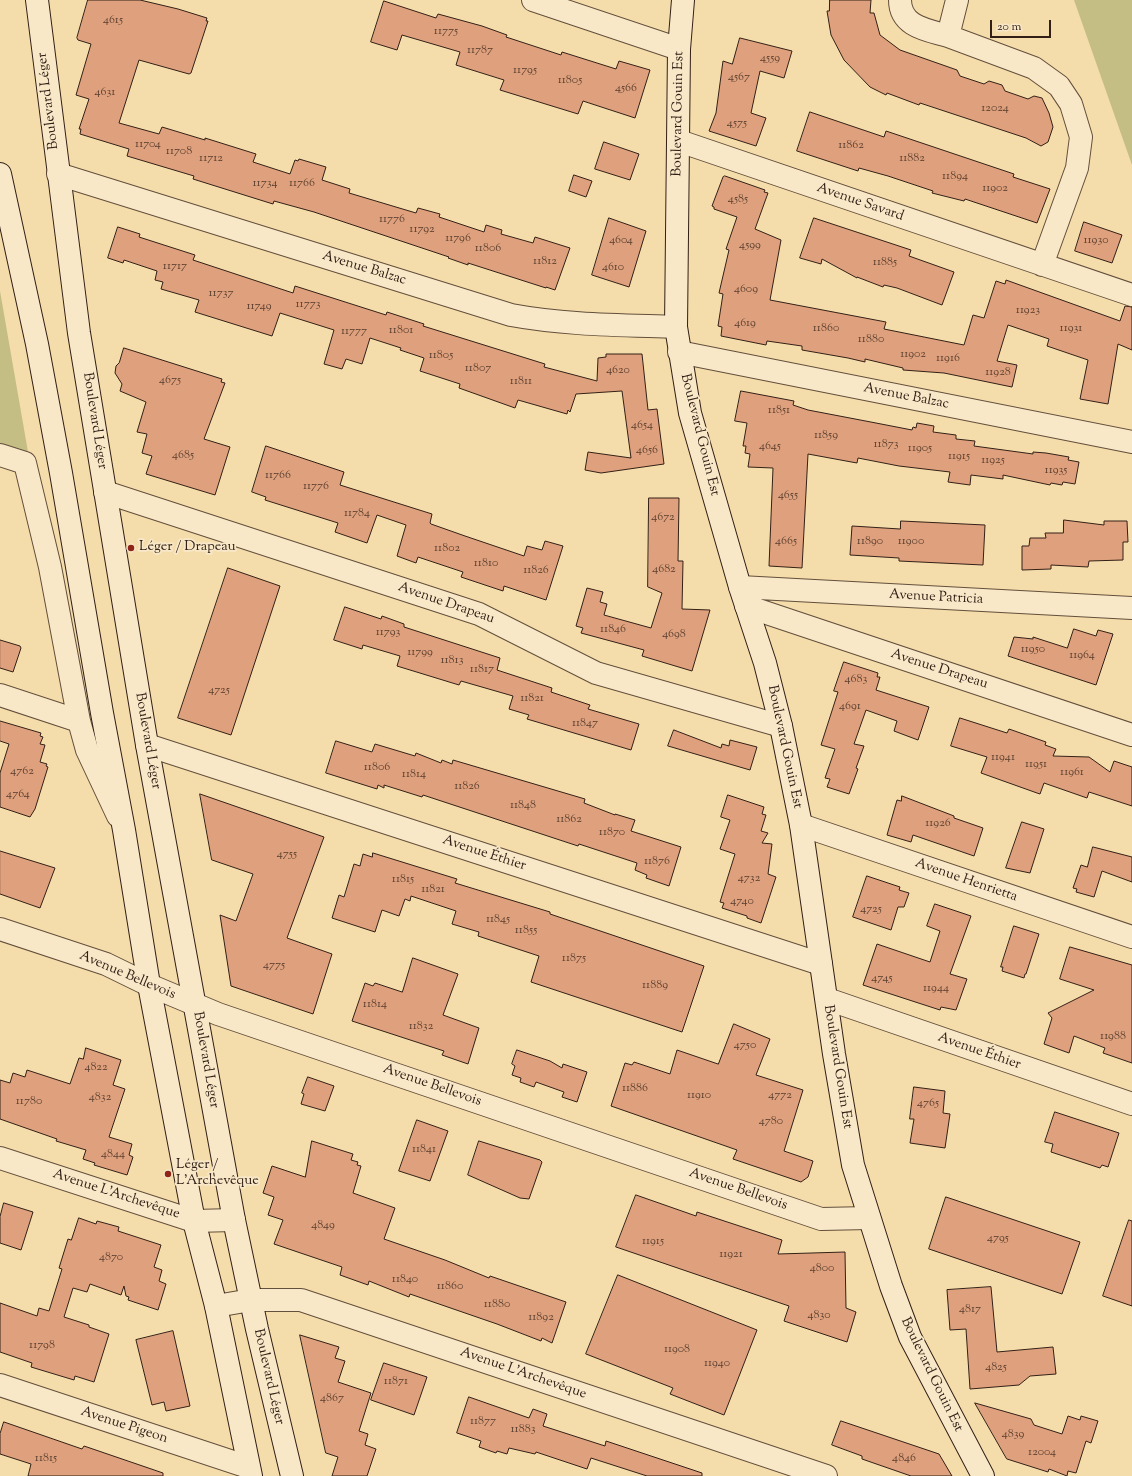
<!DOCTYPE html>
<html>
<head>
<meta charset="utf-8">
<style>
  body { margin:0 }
  #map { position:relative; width:1132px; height:1476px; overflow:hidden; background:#f5dcab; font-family:"Sorts Mill Goudy",serif }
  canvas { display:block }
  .scale { position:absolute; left:990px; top:20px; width:61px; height:18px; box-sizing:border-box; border:2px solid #322016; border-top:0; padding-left:5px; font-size:12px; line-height:14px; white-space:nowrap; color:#322016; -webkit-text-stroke:3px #f8e8c8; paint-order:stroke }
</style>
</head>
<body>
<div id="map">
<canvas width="1132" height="1476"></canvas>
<div class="scale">20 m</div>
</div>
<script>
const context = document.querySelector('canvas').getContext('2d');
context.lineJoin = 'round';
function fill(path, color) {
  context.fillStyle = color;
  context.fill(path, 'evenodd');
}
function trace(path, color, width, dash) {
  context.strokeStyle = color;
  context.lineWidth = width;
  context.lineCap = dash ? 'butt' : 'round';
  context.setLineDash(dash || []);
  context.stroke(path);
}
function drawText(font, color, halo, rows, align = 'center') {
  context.font = font + ' "Sorts Mill Goudy",serif';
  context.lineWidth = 3.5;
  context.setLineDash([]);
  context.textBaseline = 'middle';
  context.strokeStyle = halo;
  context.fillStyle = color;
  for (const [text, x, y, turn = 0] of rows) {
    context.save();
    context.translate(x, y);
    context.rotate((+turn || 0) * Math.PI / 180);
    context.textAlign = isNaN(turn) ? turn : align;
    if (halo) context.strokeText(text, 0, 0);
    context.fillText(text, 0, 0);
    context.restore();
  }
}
fill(new Path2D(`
  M 1074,0 L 1132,0 L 1132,165 Z
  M 0,291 L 28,452 L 0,444 Z`), '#c4be84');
const building = new Path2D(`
  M 88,0 L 140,0 L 178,9 L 207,18 L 206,21 L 208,21 L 191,73 L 189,74 L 139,60 L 119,123 L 159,134 L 162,127 L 205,140 L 205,138 L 256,154 L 253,162 L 290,174 L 295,160 L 298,161 L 299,159 L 326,167 L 322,180 L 350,189 L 349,193 L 416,213 L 418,208 L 440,214 L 439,217 L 484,232 L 486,225 L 502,230 L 501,234 L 533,243 L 535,237 L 570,248 L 555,290 L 546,287 L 546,288 L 468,263 L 468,265 L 448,258 L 449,257 L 314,212 L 274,201 L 273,204 L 193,179 L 194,176 L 127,156 L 129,149 L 80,134 L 81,129 L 79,129 L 89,99 L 76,95 L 91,44 L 78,40 L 77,38 Z
  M 830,0 L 871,0 L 870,13 L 874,13 L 880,35 L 900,50 L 957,70 L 960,76 L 984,84 L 989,81 L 1002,85 L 1005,91 L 1028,99 L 1034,96 L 1042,98 L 1049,113 L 1053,127 L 1048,142 L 1041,146 L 1026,138 L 920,103 L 919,105 L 887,93 L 886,95 L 870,87 L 844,60 L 831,35 L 827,11 L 829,11 Z
  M 384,1 L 436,18 L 438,14 L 482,26 L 507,35 L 506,37 L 561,55 L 562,52 L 616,69 L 619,61 L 650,70 L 635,118 L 583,101 L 578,114 L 500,90 L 504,80 L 456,65 L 460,52 L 402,35 L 397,50 L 371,42 Z
  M 740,38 L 792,51 L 784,78 L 760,71 L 751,113 L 766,118 L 756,146 L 709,131 L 716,113 L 723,61 L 732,64 Z
  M 810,112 L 884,137 L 886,131 L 1014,174 L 1013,177 L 1050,189 L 1037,223 L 965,199 L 964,201 L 932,193 L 933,191 L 888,176 L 859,168 L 858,171 L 797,151 Z
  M 604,142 L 639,154 L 630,180 L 595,169 Z
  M 574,175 L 592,181 L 586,197 L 569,191 Z
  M 725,176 L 765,190 L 764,192 L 768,193 L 755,229 L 781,240 L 770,300 L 886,322 L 884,329 L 964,345 L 973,315 L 984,318 L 996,281 L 1005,284 L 1006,280 L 1120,321 L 1125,306 L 1132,307 L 1132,350 L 1118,344 L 1108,404 L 1080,399 L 1088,360 L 1047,346 L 1049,339 L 1008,325 L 997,361 L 1017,365 L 1012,387 L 944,373 L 903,370 L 903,368 L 865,359 L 865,362 L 848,358 L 802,350 L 802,346 L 767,341 L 766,345 L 721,336 L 722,327 L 718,326 L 723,294 L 719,293 L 729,250 L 726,249 L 737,217 L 714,209 L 714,207 L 712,206 L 723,177 Z
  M 609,218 L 646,231 L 629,287 L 592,275 Z
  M 814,218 L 911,250 L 909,256 L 954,272 L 942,305 L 897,288 L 884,285 L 883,287 L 857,277 L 857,278 L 822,259 L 821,264 L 800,258 Z
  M 1084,222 L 1122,235 L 1112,263 L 1075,251 Z
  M 118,227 L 140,234 L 139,237 L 195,255 L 193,260 L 293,293 L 295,286 L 386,315 L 387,312 L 424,324 L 423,326 L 545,364 L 544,367 L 597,381 L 598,358 L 606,357 L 606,354 L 642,354 L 648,410 L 657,409 L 664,464 L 601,473 L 585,470 L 588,452 L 631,458 L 622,391 L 576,394 L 570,412 L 568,410 L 567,414 L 518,400 L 515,408 L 459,388 L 460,384 L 420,371 L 424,358 L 400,350 L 401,348 L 370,338 L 362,364 L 346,359 L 342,369 L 324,364 L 334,330 L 280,313 L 272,336 L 195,312 L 199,300 L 161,289 L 163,282 L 155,280 L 157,271 L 124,260 L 123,263 L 108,258 Z
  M 124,348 L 222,379 L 221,382 L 225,383 L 204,439 L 230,447 L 215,495 L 146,474 L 152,456 L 142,453 L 147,434 L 137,432 L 146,402 L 120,391 L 122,384 L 115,373 L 116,366 L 119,363 Z
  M 741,391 L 794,401 L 793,405 L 808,410 L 876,423 L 912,430 L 913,427 L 916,428 L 917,423 L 934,426 L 933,432 L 956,435 L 956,439 L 975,441 L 974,446 L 1033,454 L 1033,452 L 1046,453 L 1069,457 L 1068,460 L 1079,462 L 1075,484 L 1063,482 L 1062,485 L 1051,483 L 1050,485 L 1003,475 L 1003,479 L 971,475 L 970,485 L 948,482 L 950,472 L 899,466 L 858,458 L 857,463 L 808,454 L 802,568 L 769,566 L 773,468 L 748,467 L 750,454 L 745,453 L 746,446 L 743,446 L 747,423 L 735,421 Z
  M 266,446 L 344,472 L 340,485 L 432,514 L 430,523 L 431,524 L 465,536 L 524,556 L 527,546 L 542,550 L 545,541 L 563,546 L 546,600 L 504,586 L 503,591 L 461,577 L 463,572 L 418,557 L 416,563 L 397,556 L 406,525 L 377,515 L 367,543 L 335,532 L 338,523 L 265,500 L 266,497 L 252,492 Z
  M 649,498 L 679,498 L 678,561 L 683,561 L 682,609 L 710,610 L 692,671 L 642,656 L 644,650 L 581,633 L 583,628 L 576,626 L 587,588 L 603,592 L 600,602 L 607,604 L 604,615 L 651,628 L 662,593 L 648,587 Z
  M 1064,520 L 1104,525 L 1104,521 L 1127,521 L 1128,542 L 1123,542 L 1123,560 L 1089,561 L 1088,567 L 1051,565 L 1051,569 L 1022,570 L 1022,546 L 1029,546 L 1030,538 L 1046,538 L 1045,533 L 1063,533 Z
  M 901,521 L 985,525 L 983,565 L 899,561 L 899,558 L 850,555 L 852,526 L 900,529 Z
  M 228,568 L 280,586 L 231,735 L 178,718 Z
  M 345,607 L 381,619 L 382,616 L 404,624 L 404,627 L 500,658 L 497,670 L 552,688 L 551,692 L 590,705 L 588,709 L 639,724 L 631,750 L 527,719 L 529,715 L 509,709 L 513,696 L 461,681 L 459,685 L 397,666 L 400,656 L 363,645 L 362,649 L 334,640 Z
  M 1074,629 L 1096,636 L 1098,630 L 1113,634 L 1096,685 L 1008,656 L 1014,637 L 1033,639 L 1033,637 L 1067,648 Z
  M 0,640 L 20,646 L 21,648 L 13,672 L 0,668 Z
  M 844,662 L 878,673 L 877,677 L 880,677 L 876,690 L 929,707 L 918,740 L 894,731 L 897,721 L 866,710 L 854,744 L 864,746 L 856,768 L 858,769 L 849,794 L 827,787 L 830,779 L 825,778 L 835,749 L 821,745 L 838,692 L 834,691 Z
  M 960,718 L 1007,733 L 1009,729 L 1046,742 L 1045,745 L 1056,749 L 1053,756 L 1089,757 L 1110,772 L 1114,761 L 1132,767 L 1132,806 L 1089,792 L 1087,798 L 1044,783 L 1040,794 L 1037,793 L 981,773 L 987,757 L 951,746 Z
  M 0,721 L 41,733 L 40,736 L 43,737 L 40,744 L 45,745 L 40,762 L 47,764 L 46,766 L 48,767 L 35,809 L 30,817 L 0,807 L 0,773 L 9,744 L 0,741 Z
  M 674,730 L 721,748 L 722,744 L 729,746 L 730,740 L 757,747 L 750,770 L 668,746 Z
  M 336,741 L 372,752 L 375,744 L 415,756 L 416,753 L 441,763 L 442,760 L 452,764 L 453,760 L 585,799 L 584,803 L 615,815 L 615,814 L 635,820 L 631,831 L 681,847 L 669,886 L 646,878 L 647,875 L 635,870 L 637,863 L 579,844 L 578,846 L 423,795 L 422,797 L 384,785 L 384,788 L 378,785 L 377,789 L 326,773 Z
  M 200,794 L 324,837 L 287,938 L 332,954 L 313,1014 L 231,986 L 220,915 L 236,921 L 253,874 L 212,860 Z
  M 728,795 L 764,807 L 762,814 L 766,815 L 761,831 L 768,833 L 762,843 L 772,844 L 768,874 L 776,877 L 761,923 L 747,918 L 747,916 L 722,908 L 724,903 L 720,902 L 735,854 L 720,849 L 730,820 L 721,817 Z
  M 902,796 L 954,816 L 954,818 L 983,828 L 974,856 L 913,835 L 911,842 L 887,835 L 897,800 L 901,801 Z
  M 1022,822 L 1044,829 L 1030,873 L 1006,868 Z
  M 1093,847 L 1132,857 L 1132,882 L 1102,871 L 1094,897 L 1076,892 L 1077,889 L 1073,888 L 1081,865 L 1087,867 Z
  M 0,851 L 55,868 L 40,908 L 0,894 Z
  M 373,853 L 457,879 L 455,883 L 550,912 L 550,914 L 704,966 L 682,1032 L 531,982 L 539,956 L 478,936 L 479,932 L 452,924 L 456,911 L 411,896 L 410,901 L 405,899 L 399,916 L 382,910 L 375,932 L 332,918 L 339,895 L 344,897 L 354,864 L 360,866 L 363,854 L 372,857 Z
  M 867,876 L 900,887 L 899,890 L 909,893 L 904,907 L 898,907 L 891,930 L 853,917 Z
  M 935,904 L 971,916 L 950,974 L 967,979 L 956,1010 L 941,1007 L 940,1010 L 863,985 L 877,944 L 930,962 L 940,931 L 927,926 Z
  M 1014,926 L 1039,934 L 1026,974 L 1025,974 L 1024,978 L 1002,971 L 1003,967 L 1001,967 Z
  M 1070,947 L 1132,965 L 1132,1063 L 1103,1053 L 1105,1048 L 1074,1036 L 1069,1053 L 1044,1044 L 1052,1018 L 1048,1013 L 1094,990 L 1060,979 Z
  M 413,958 L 458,974 L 443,1015 L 479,1028 L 468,1064 L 442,1055 L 444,1051 L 352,1021 L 365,983 L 373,986 L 375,983 L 402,992 Z
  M 734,1024 L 770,1039 L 756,1075 L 803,1090 L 784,1151 L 813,1161 L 808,1177 L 801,1182 L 733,1159 L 737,1150 L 611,1106 L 625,1063 L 632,1065 L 634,1062 L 670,1074 L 677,1050 L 718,1064 Z
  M 86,1048 L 121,1060 L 113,1085 L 125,1089 L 109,1137 L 132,1144 L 129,1155 L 133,1157 L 127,1175 L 94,1165 L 95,1163 L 83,1159 L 86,1150 L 56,1141 L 57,1139 L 0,1119 L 0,1080 L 10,1083 L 13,1073 L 25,1077 L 27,1070 L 70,1084 L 79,1058 L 83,1059 Z
  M 517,1050 L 550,1061 L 562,1068 L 563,1064 L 587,1072 L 577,1102 L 562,1097 L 564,1092 L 536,1082 L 534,1087 L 520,1082 L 521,1078 L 512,1075 L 515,1066 L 512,1064 Z
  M 308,1077 L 334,1086 L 325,1111 L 301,1104 L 304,1094 L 302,1093 Z
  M 914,1087 L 945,1091 L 943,1113 L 950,1114 L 945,1148 L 910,1143 L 914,1119 L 910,1119 Z
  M 1055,1112 L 1119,1133 L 1108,1167 L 1102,1165 L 1100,1168 L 1051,1152 L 1053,1144 L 1045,1142 Z
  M 417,1120 L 448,1131 L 430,1181 L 399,1171 Z
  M 312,1141 L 353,1154 L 351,1160 L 358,1162 L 357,1165 L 361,1166 L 353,1193 L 395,1208 L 384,1239 L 445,1260 L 489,1278 L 490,1276 L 566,1302 L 552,1343 L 542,1338 L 541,1341 L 497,1324 L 410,1294 L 409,1297 L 369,1281 L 368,1285 L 340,1275 L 342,1267 L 274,1244 L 283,1220 L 268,1215 L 274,1197 L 263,1193 L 272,1166 L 305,1177 Z
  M 479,1141 L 540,1160 L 542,1162 L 529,1199 L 520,1198 L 468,1175 Z
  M 636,1195 L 696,1216 L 697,1212 L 782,1240 L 778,1254 L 845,1252 L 846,1308 L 856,1312 L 847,1342 L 784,1321 L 789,1306 L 616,1247 Z
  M 946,1197 L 1080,1242 L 1062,1294 L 929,1249 Z
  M 4,1203 L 33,1212 L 21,1250 L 0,1243 L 0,1217 Z
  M 79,1218 L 96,1224 L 97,1221 L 119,1227 L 118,1231 L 161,1245 L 154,1267 L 162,1270 L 159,1281 L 166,1284 L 158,1310 L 128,1300 L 129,1297 L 126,1296 L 124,1286 L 121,1295 L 90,1284 L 87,1292 L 73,1288 L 64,1317 L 89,1325 L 89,1327 L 109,1334 L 94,1382 L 75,1376 L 74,1380 L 31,1367 L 32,1363 L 0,1352 L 0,1303 L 37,1316 L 39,1308 L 49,1311 L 62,1269 L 59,1268 L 68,1239 L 71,1240 Z
  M 1129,1220 L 1132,1221 L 1132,1306 L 1103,1296 Z
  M 618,1275 L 757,1330 L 724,1415 L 670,1394 L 673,1388 L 586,1354 Z
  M 991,1287 L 997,1352 L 1053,1347 L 1056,1374 L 1030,1376 L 1019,1385 L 970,1389 L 966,1329 L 950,1330 L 947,1290 Z
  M 173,1331 L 190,1406 L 166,1411 L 164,1402 L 152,1405 L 136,1340 Z
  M 300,1335 L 339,1347 L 335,1358 L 345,1361 L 338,1382 L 371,1393 L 359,1431 L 368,1434 L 365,1445 L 376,1449 L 367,1476 L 332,1476 L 338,1457 L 326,1453 Z
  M 384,1363 L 427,1377 L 414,1415 L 371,1400 Z
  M 469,1397 L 529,1418 L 533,1409 L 547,1414 L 543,1426 L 605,1446 L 606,1441 L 702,1473 L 702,1476 L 647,1476 L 591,1458 L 587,1469 L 536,1452 L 535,1454 L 509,1448 L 507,1454 L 497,1451 L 496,1453 L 479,1447 L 481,1441 L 457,1433 Z
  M 975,1403 L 1031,1419 L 1034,1425 L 1062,1434 L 1068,1416 L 1080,1420 L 1081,1416 L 1098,1421 L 1091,1443 L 1086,1441 L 1076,1473 L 1068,1471 L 1067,1476 L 1049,1469 L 1048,1472 L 1007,1459 Z
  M 841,1421 L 939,1454 L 952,1476 L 911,1476 L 862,1459 L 862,1456 L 832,1445 Z
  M 4,1422 L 82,1449 L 84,1446 L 163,1473 L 163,1476 L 28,1476 L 31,1464 L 0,1454 L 0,1434 Z`);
fill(building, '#dfa17d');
trace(building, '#322016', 1);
const street = new Path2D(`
  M 533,0 L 679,49
  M 900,0 C 900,27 928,30 948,36 L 957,0
  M 948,36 L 1034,68 L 1059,86 L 1071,104 L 1081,137 L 1077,168 L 1042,265
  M 679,141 L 1132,295
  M 58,174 L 511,315 C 565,325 621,325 676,327
  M 679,352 L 1132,442
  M 0,455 L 25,463 L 50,567 L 79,721 L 87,750 L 118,816
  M 105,492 L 479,614 L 596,673 L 781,726
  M 740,587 L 1132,608
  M 746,606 L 1132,735
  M 0,695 L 79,721
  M 147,745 L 821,964
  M 801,825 L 1132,937
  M 0,929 L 106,964 L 149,985 L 218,1014 L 821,1219 L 869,1218
  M 827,999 L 1132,1104
  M 0,1158 L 194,1221 L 234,1220
  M 216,1306 L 251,1300 L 301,1300 L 826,1476
  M 0,1385 L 248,1467`);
const secondary = new Path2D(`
  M 37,0 L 79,333 L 147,745 L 234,1220 L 257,1329 L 292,1476
  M 683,0 L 679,49 L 676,327 L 690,413 L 740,587 L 765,663 L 781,726 L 801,825 L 834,1054 L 853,1165 L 891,1286 L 910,1337 L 983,1476
  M 0,174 L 37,344 L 61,473 L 102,713 L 124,830 L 149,985 L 194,1221 L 216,1306 L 251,1476`);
trace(street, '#634f3b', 24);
trace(secondary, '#322016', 24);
trace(street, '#f8e8c8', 22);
trace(secondary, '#f8e8c8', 22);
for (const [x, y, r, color] of [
  [131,548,4,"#8f2418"],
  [168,1174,4,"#8f2418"]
]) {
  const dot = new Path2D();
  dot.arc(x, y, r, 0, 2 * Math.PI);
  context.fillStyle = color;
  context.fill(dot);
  trace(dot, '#f8e8c8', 1.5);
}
drawText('12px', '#5d4030', null, [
  ["4615",113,21],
  ["11775",446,32],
  ["11787",480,51],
  ["4559",770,59],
  ["11795",525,71],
  ["4567",739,78],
  ["11805",570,81],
  ["4566",626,89],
  ["4631",105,93],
  ["12024",995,109],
  ["4575",737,124],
  ["11704",148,145],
  ["11862",851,146],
  ["11708",179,152],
  ["11712",211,159],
  ["11882",912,159],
  ["11894",955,177],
  ["11734",265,184],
  ["11766",302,184],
  ["11902",995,189],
  ["4585",738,200],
  ["11776",392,220],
  ["11792",422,230],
  ["11796",458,239],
  ["4604",621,241],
  ["11930",1096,241],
  ["4599",750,246],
  ["11806",488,249],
  ["11812",545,262],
  ["11885",885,263],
  ["11717",175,267],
  ["4610",613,268],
  ["4609",746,290],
  ["11737",221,294],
  ["11773",308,305],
  ["11749",259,307],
  ["11923",1028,311],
  ["4619",745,324],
  ["11860",826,329],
  ["11931",1071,329],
  ["11801",401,331],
  ["11777",354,332],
  ["11880",871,340],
  ["11902",913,355],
  ["11805",441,356],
  ["11916",948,359],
  ["11807",478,369],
  ["4620",618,371],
  ["11928",998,373],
  ["4675",170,381],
  ["11811",521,382],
  ["11851",779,411],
  ["4654",642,426],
  ["11859",826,436],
  ["11873",886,445],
  ["4645",770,447],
  ["11905",920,449],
  ["4656",647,451],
  ["4685",183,456],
  ["11915",959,457],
  ["11925",993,461],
  ["11935",1056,471],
  ["11766",278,476],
  ["11776",316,487],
  ["4655",788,496],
  ["11784",357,514],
  ["4672",663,518],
  ["4665",786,542],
  ["11890",870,542],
  ["11900",911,542],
  ["11802",447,549],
  ["11810",486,564],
  ["4682",664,570],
  ["11826",536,571],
  ["11846",613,630],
  ["11793",388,633],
  ["4698",674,635],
  ["11950",1033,650],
  ["11799",420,653],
  ["11964",1082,656],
  ["11813",452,661],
  ["11817",482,670],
  ["4683",856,680],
  ["4725",219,691],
  ["11821",532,699],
  ["4691",850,707],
  ["11847",585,724],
  ["11941",1003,758],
  ["11951",1036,765],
  ["11806",377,768],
  ["4762",22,772],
  ["11961",1072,773],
  ["11814",414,775],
  ["11826",467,787],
  ["4764",18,795],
  ["11848",523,806],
  ["11862",569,820],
  ["11926",938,824],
  ["11870",612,833],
  ["4755",287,855],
  ["11876",657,862],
  ["4732",749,879],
  ["11815",403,880],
  ["11821",433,890],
  ["4740",742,902],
  ["4725",871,910],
  ["11845",498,920],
  ["11855",526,931],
  ["11875",574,959],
  ["4775",274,966],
  ["4745",882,979],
  ["11889",655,986],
  ["11944",936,989],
  ["11814",375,1005],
  ["11832",421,1027],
  ["11988",1113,1037],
  ["4750",745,1046],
  ["4822",96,1068],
  ["11886",635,1089],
  ["11910",699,1096],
  ["4772",780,1096],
  ["4832",100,1098],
  ["11780",29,1102],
  ["4765",928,1104],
  ["4780",771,1122],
  ["11841",424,1150],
  ["4844",113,1155],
  ["4849",323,1226],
  ["4795",998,1239],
  ["11915",653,1242],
  ["11921",731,1255],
  ["4870",111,1258],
  ["4800",822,1269],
  ["11840",405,1280],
  ["11860",450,1287],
  ["11880",497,1305],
  ["4817",970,1310],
  ["4830",819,1316],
  ["11892",541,1318],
  ["11798",42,1346],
  ["11908",677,1350],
  ["11940",717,1364],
  ["4825",996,1368],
  ["11871",396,1382],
  ["4867",332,1399],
  ["11877",483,1422],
  ["11883",523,1430],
  ["4839",1013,1435],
  ["12004",1042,1453],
  ["11815",46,1459],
  ["4846",904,1459]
]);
drawText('14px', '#322016', '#f8e8c8', [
  ["Boulevard Léger",49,101,-97],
  ["Boulevard Gouin Est",679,114,-89],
  ["Avenue Savard",860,203,19],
  ["Avenue Balzac",364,269,17],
  ["Avenue Balzac",906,397,11],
  ["Boulevard Léger",94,421,81],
  ["Boulevard Gouin Est",699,435,76],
  ["Avenue Patricia",936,598,3],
  ["Avenue Drapeau",446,604,19],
  ["Avenue Drapeau",939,670,18],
  ["Boulevard Léger",147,741,80],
  ["Boulevard Gouin Est",784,747,78],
  ["Avenue Éthier",484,854,18],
  ["Avenue Henrietta",966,881,19],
  ["Avenue Bellevois",127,976,23],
  ["Avenue Éthier",979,1052,19],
  ["Boulevard Léger",205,1060,80],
  ["Boulevard Gouin Est",837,1067,81],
  ["Avenue Bellevois",432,1086,19],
  ["Avenue Bellevois",738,1190,19],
  ["Avenue L'Archevêque",116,1195,18],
  ["Avenue L'Archevêque",523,1374,19],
  ["Boulevard Gouin Est",931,1375,64],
  ["Boulevard Léger",268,1377,77],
  ["Avenue Pigeon",124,1426,18]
]);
drawText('14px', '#322016', '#f8e8c8', [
  ["Léger / Drapeau",139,548],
  ["Léger /",176,1166],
  ["L'Archevêque",176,1182]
], 'left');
</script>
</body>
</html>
